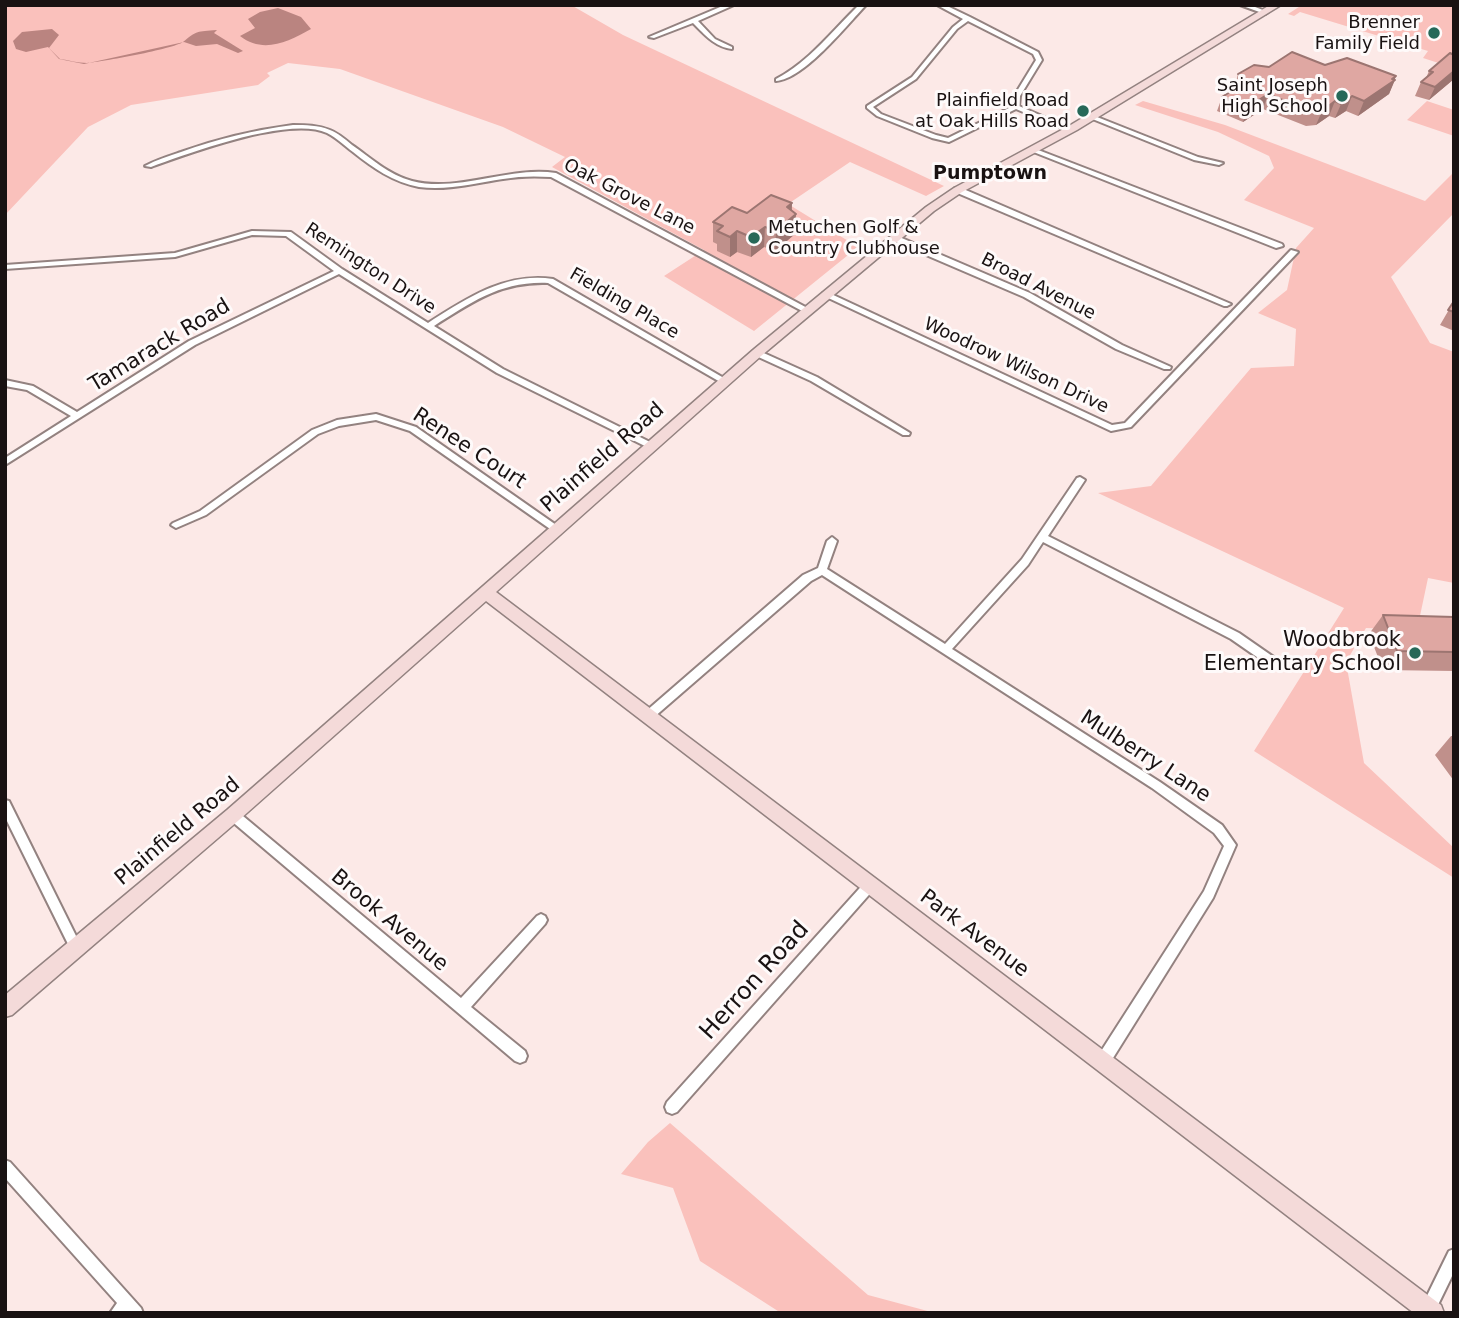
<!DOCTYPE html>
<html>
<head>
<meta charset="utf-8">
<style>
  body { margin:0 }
  #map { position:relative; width:1459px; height:1318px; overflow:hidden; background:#fce9e7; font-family:"DejaVu Sans",sans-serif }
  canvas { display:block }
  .frame { position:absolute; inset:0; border:7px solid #191212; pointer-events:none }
</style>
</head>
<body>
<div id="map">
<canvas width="1459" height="1318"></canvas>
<div class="frame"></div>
</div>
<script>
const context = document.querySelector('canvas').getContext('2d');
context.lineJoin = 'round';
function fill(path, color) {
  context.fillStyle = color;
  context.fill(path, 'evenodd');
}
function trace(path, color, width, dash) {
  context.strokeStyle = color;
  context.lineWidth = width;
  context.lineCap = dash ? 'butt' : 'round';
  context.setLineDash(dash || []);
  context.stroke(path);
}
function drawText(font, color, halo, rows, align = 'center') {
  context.font = font + ' "DejaVu Sans",sans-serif';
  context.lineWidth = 6;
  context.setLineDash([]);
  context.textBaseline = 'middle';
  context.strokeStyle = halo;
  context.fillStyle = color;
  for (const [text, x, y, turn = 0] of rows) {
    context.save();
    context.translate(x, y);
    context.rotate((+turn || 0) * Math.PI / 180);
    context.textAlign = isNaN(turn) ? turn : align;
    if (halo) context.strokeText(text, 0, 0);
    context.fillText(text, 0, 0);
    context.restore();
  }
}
fill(new Path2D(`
  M 5,5 L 571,5 L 623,35 L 944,186 L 926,196 L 850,162 L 788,204 L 858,247 L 754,331 L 664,276 L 704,250 L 552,167 L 565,157 L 503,127 L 340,69 L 288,63 L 267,73 L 270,76 L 258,85 L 131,105 L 88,127 L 5,215 Z
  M 1302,5 L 1454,5 L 1454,68 L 1423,58 L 1428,51 L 1300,12 L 1294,16 L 1288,14 Z
  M 1143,101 L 1225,125 L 1425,201 L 1454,172 L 1454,213 L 1391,277 L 1430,343 L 1454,352 L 1454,583 L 1428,578 L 1417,630 L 1366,628 L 1346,662 L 1364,763 L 1454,848 L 1454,878 L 1254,751 L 1344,608 L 1098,493 L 1151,486 L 1251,368 L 1294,366 L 1296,329 L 1258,313 L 1287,290 L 1296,248 L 1314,228 L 1244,200 L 1274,168 L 1269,156 L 1218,132 L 1135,105 Z
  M 1427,101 L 1454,110 L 1454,136 L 1407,120 Z
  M 670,1123 L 868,1295 L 935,1313 L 781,1313 L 700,1261 L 673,1188 L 621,1174 L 648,1142 Z`), '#fac1bc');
fill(new Path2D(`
  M 278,8 L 301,17 L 311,29 C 288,42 263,54 240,36 L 255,28 L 248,19 L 260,12 Z
  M 52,29 L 59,35 L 49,48 L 60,59 C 69,60 77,63 87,63 C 101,62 173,49 183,42 C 198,30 196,32 217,30 L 214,33 L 243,51 L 238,53 L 217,44 L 196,46 L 184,42 L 84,64 L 59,59 L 48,47 L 26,52 L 16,49 L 13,41 L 22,32 Z`), '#ba8480');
const street = new Path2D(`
  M 725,5 L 734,5 L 698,21 L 715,39 L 732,47 L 732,49 C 715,47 705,35 693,23 L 654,38 L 649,37 Z
  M 859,5 L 866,5 C 846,26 804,79 776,81 L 776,79 C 810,61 832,31 859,5 Z
  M 937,5 L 945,5 L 970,17 L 1038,52 L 1042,60 L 1020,96 L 1019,106 L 1072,129 L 1072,131 L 1068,131 L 1016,109 L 949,142 L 932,138 L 877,116 L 867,108 L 867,106 L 912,77 L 953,27 L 963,19 ZM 968,21 L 1033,54 L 1036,60 L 1014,96 L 1013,106 L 948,138 L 936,135 L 881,114 L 873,107 L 916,79 L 957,29 Z
  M 1240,5 L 1250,5 L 1268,12 L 1265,14 Z
  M 1092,115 L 1198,157 L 1223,163 L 1219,165 L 1194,160 L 1090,118 L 1089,117 Z
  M 293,125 C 306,125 318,125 330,130 C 338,133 345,139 352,145 C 371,158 389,175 412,181 C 458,193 508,166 556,173 L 811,310 L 807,312 L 804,312 L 551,177 C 535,176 520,176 503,179 C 476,183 447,191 419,187 C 393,182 373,168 353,152 C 345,146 337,138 327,133 C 289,116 190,153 151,167 L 145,166 C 156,160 169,156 181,152 C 217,139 255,130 293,125 Z
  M 1033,148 L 1282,244 L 1283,246 L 1276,248 L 1031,151 L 1030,150 Z
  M 955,188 L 961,188 L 1231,304 L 1227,306 L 1224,306 L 955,192 Z
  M 252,231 L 291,232 L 342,269 L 428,323 C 466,299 505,272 553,279 L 729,381 L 728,383 L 722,383 L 548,283 C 501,281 472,302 434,326 L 503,369 L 654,444 L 656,446 L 651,449 L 497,373 L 339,274 L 195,345 L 5,465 L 5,458 L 71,416 L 27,390 L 5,386 L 5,380 L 33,386 L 77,412 L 189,341 L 334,271 L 286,236 L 252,235 L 175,257 L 5,269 L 5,265 L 175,253 Z
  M 891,236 L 897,236 L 1030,293 L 1122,345 L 1171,367 L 1170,369 L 1164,369 L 1116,349 L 1024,297 L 891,240 Z
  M 1291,250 L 1298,252 L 1131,427 L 1111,431 L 822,295 L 823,293 L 829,293 L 1112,425 L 1125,423 Z
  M 757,350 L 817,377 L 910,433 L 909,435 L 903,435 L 811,381 L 754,355 L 753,353 Z
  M 376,414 L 416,427 L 559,527 L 561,529 L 559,531 L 553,531 L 410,431 L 376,420 L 339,426 L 318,434 L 206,515 L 176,528 L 171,525 L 173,523 L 200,511 L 312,430 L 337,420 Z
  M 1080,477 L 1085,480 L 1048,536 L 1239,633 L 1275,658 L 1276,661 L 1275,664 L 1267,664 L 1231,639 L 1043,542 L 1028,565 L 952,649 L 1160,782 L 1222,825 L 1236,845 L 1213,898 L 1108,1066 L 1103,1068 L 1098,1066 L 1096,1061 L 1098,1056 L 1204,891 L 1224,846 L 1214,833 L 1152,788 L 822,575 L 811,581 L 653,718 L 645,718 L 644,715 L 645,712 L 803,575 L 818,568 L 827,541 L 832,537 L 837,541 L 827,569 L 945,644 L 1022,559 L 1077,478 Z
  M 5,800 L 9,801 L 80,944 L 82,948 L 80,952 L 76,954 L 72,952 L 5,817 Z
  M 233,810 L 237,811 L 461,998 L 537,916 L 541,914 L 545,916 L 547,920 L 545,924 L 471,1007 L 525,1051 L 527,1056 L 525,1061 L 520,1063 L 515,1061 L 229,819 L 227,815 L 229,811 Z
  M 871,879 L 875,880 L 877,884 L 875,888 L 677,1112 L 672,1114 L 667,1112 L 665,1107 L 667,1102 L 867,880 Z
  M 5,1160 L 10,1162 L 141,1308 L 143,1313 L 110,1313 L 117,1303 L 5,1178 Z
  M 1454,1249 L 1454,1272 L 1434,1313 L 1422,1313 L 1420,1309 L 1423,1304 L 1449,1251 Z`);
const secondary = new Path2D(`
  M 1270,5 L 1281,5 L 1077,130 L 962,192 L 934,211 L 761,356 L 496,592 L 1441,1305 L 1444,1313 L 1414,1313 L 486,601 L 239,820 L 12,1015 L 5,1017 L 5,995 L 227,810 L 753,350 L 926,207 L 954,188 L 1069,126 Z`);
trace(street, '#938280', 4);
trace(secondary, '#938280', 3);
fill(street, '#fff');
fill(secondary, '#f4dad9');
fill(new Path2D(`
  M 1454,55 L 1454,79 L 1429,100 L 1415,96 L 1421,82 L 1426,78 L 1429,71 Z
  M 1269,67 L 1396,76 L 1389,94 L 1358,116 L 1346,111 L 1335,118 L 1329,116 L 1316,125 L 1306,126 L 1263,109 L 1243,122 L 1217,111 L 1222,97 L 1234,89 L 1238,74 Z
  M 792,203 L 792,211 L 795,234 L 775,251 L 764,247 L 751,257 L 737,252 L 730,257 L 717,251 L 717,244 L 713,242 L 713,222 Z
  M 1454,301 L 1454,331 L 1440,325 Z
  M 1383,615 L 1454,617 L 1454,671 L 1383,670 L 1369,634 Z
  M 1451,736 L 1454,736 L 1454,781 L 1435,755 Z`), '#c0908b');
fill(new Path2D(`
  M 1454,71 L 1454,79 L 1429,100 L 1435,87 Z
  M 1396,76 L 1394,81 L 1395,80 L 1389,94 L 1358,116 L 1364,101 Z
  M 1268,94 L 1263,109 L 1243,122 L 1248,107 Z
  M 1352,96 L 1346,111 L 1335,118 L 1341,104 Z
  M 1335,101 L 1329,116 L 1316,125 L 1322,111 Z
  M 792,203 L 791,218 L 796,214 L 795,234 L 775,251 L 776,231 L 787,207 Z
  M 765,227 L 764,247 L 751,257 L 751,237 Z
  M 737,231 L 737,252 L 730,257 L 730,237 Z`), '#9c7571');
const building = new Path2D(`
  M 1292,52 L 1325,65 L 1347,58 L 1396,76 L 1392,79 L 1395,80 L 1364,101 L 1352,96 L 1341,104 L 1335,101 L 1322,111 L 1312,112 L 1268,94 L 1248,107 L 1222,97 L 1247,81 L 1238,74 L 1254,65 L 1269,67 Z
  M 1450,53 L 1454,55 L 1454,71 L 1435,87 L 1421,82 L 1433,72 L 1429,71 Z
  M 771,195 L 792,203 L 787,207 L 796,214 L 776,231 L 765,227 L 751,237 L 737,231 L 730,237 L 717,231 L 723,226 L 713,222 L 732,207 L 747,213 Z
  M 1454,301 L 1454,312 L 1448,310 Z
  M 1383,615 L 1454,617 L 1454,652 L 1397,651 Z`);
fill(building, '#dfa7a2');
trace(building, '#9c7571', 2);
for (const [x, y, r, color] of [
  [1434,33,7,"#266858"],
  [1342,96,7,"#266858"],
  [1083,111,7,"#266858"],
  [754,238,7,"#266858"],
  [1415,653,7,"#266858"]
]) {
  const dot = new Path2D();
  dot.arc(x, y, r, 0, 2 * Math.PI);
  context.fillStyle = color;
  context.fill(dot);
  trace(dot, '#fefafa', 2.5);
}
drawText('18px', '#191212', '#fefafa', [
  ["Brenner",1420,23],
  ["Family Field",1420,44],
  ["Saint Joseph",1328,86],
  ["High School",1328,107],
  ["Plainfield Road",1069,101],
  ["at Oak Hills Road",1069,122],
  ["Metuchen Golf &",768,228,"left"],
  ["Country Clubhouse",768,249,"left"]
], 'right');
drawText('18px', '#191212', '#fefafa', [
  ["Oak Grove Lane",629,197,27],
  ["Remington Drive",370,269,33],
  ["Broad Avenue",1038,287,27],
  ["Fielding Place",624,304,30],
  ["Woodrow Wilson Drive",1016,366,25]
]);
drawText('bold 19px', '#191212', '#fefafa', [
  ["Pumptown",990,174]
]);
drawText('21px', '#191212', '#fefafa', [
  ["Tamarack Road",160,346,-31],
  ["Renee Court",469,449,33],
  ["Plainfield Road",603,458,-41],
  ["Mulberry Lane",1145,757,33],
  ["Plainfield Road",178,832,-40],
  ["Brook Avenue",389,921,40],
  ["Park Avenue",974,934,37]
]);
drawText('21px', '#191212', '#fefafa', [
  ["Woodbrook",1401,641],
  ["Elementary School",1401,665]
], 'right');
drawText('24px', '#191212', '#fefafa', [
  ["Herron Road",755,981,-48]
]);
</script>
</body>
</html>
